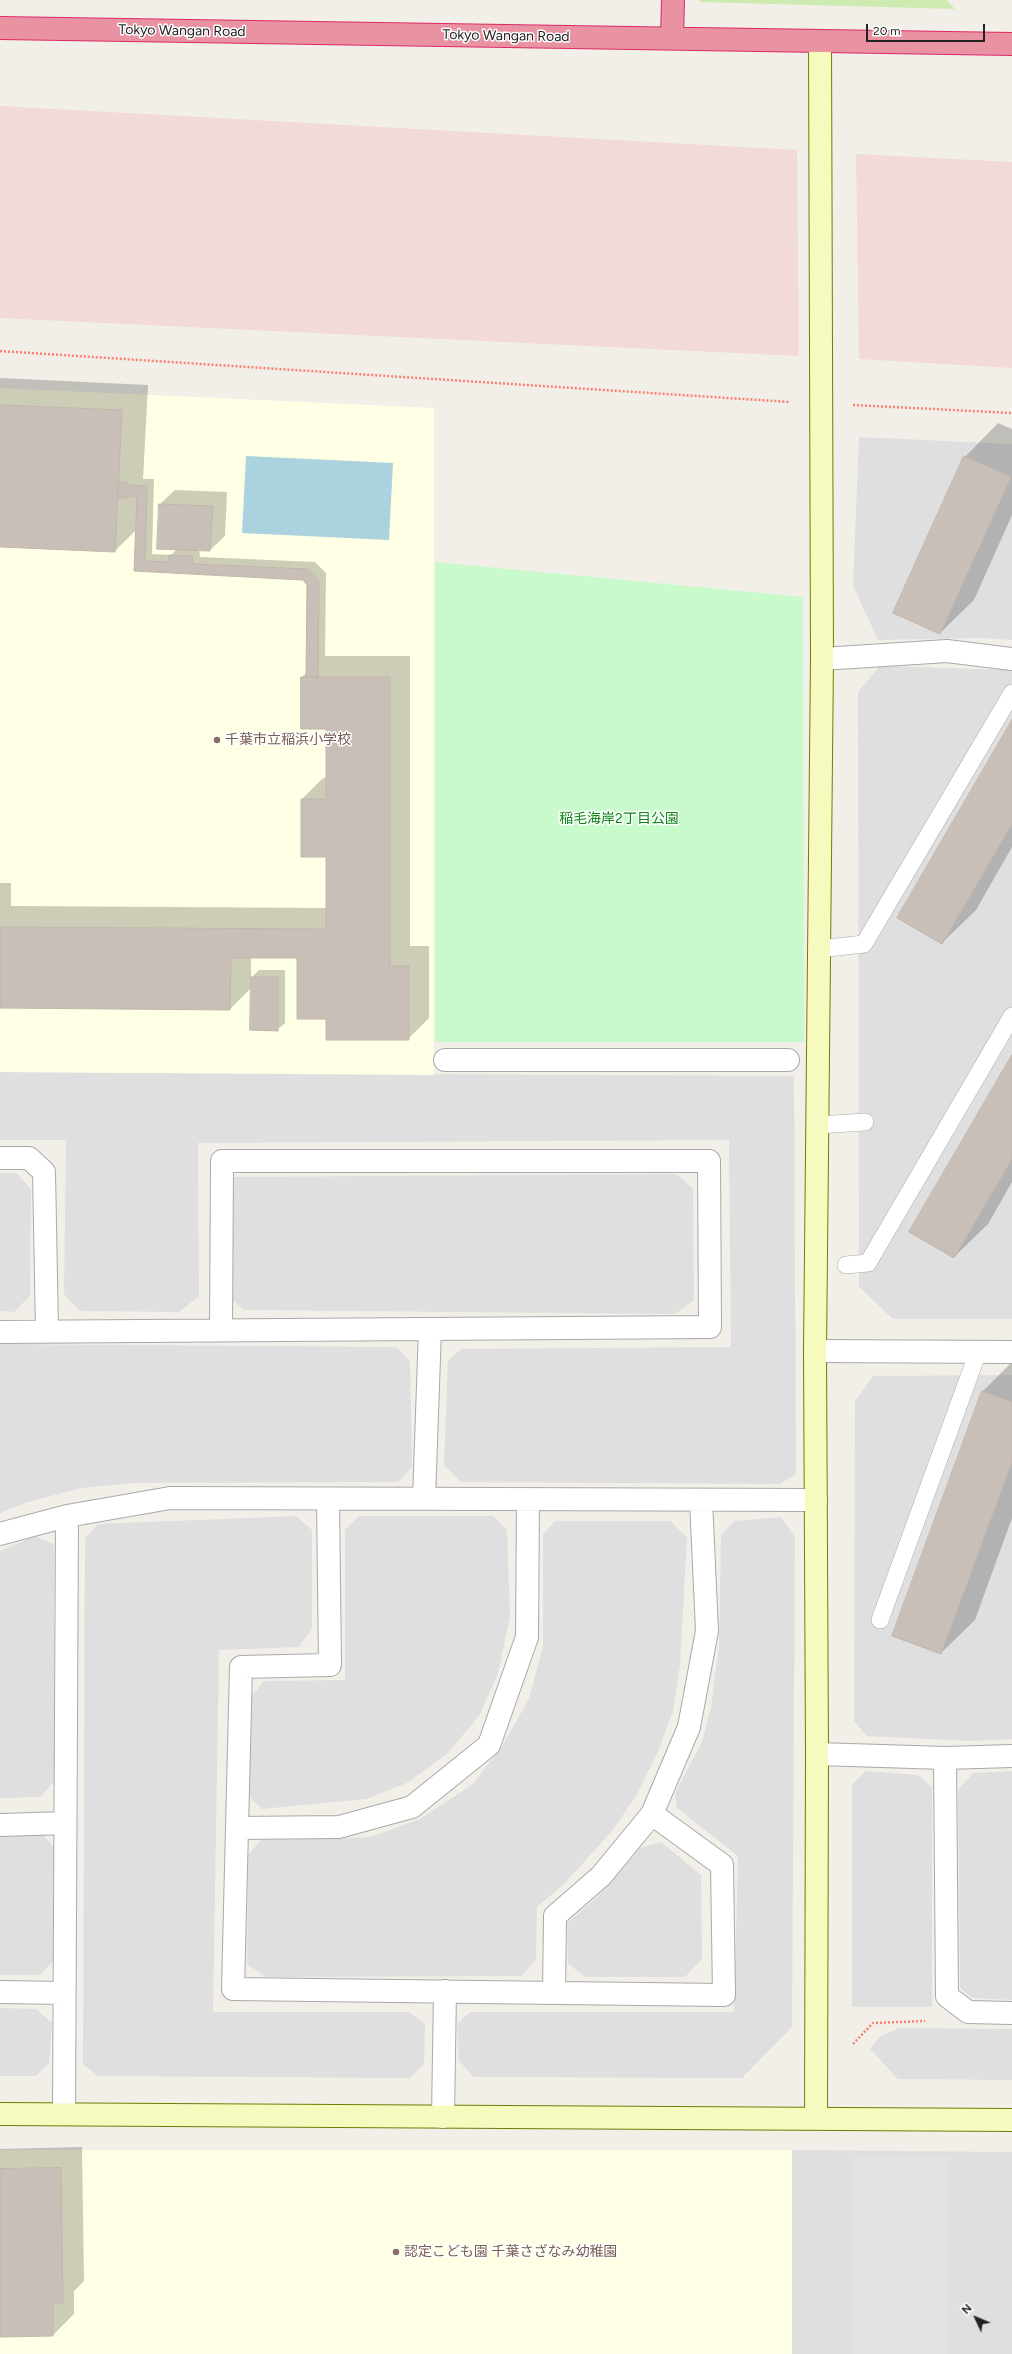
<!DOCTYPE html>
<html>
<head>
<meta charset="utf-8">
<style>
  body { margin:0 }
  #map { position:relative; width:1012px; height:2354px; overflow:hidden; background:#f2efe9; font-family:Figtree,sans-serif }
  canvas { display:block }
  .north { position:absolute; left:956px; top:2298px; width:40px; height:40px; -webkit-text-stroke:3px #fff; paint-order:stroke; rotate:314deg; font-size:11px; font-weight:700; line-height:16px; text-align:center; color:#222 }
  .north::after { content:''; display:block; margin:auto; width:14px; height:18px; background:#222; clip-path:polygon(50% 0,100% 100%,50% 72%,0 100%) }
  .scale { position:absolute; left:866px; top:24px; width:119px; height:18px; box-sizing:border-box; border:2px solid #222; border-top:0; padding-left:5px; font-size:12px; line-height:14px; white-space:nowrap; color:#222; -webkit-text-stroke:3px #fff; paint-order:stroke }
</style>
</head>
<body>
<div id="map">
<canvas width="1012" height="2354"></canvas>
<div class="north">N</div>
<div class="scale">20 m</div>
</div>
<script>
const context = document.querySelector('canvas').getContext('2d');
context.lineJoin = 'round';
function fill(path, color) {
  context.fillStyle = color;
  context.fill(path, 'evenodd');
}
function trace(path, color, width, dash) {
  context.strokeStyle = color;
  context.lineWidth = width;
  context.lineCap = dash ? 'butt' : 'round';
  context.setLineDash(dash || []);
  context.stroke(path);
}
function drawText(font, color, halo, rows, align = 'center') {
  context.font = font + ' Figtree,"Noto Sans JP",sans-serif';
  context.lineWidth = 3;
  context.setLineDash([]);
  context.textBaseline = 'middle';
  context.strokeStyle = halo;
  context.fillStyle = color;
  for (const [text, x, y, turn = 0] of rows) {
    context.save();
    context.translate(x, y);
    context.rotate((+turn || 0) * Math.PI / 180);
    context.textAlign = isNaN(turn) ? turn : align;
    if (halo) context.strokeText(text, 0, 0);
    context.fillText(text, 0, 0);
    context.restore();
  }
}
fill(new Path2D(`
  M 859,437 L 1012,444 L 1012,640 L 981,638 L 878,640 L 853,586 Z
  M 880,666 L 1012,670 L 1012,1319 L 893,1319 L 859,1287 L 858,692 Z
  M 0,1072 L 794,1076 L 796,1474 L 780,1484 L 461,1482 L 444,1465 L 448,1361 L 461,1349 L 731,1347 L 729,1140 L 198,1143 L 199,1296 L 179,1312 L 80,1311 L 64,1294 L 66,1140 L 0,1140 Z
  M 0,1173 L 17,1173 L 31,1190 L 30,1296 L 14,1312 L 0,1311 Z
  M 676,1174 L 693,1188 L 694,1300 L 675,1314 L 244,1310 L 228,1296 L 234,1177 Z
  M 0,1344 L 396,1347 L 410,1360 L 412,1467 L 398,1482 L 133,1483 L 81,1488 L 25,1503 L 0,1513 Z
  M 1012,1375 L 1012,1739 L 971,1741 L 867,1736 L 854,1721 L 855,1401 L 873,1376 Z
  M 296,1516 L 312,1530 L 312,1629 L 299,1647 L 219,1650 L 213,2012 L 409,2012 L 425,2024 L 424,2064 L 410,2078 L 98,2076 L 83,2064 L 85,1538 L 98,1524 Z
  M 359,1516 L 493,1516 L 507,1529 L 510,1616 L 498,1674 L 479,1716 L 447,1754 L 407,1783 L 366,1799 L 262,1809 L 246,1794 L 251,1697 L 264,1681 L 345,1680 L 345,1530 Z
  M 781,1517 L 795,1537 L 792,2027 L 742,2078 L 474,2077 L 459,2061 L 457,2024 L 470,2012 L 734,2012 L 738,1856 L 677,1808 L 675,1793 L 702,1742 L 711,1707 L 719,1647 L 721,1535 L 734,1521 Z
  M 555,1521 L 670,1521 L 687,1537 L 680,1666 L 673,1711 L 658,1752 L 636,1796 L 612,1831 L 564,1884 L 537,1907 L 536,1960 L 521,1976 L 266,1977 L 247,1964 L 248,1855 L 261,1840 L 370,1837 L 420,1819 L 473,1784 L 502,1746 L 529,1699 L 543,1646 L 543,1534 Z
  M 35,1536 L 54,1544 L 54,1782 L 40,1797 L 0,1798 L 0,1551 Z
  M 866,1771 L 918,1775 L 932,1787 L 932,2007 L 852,2007 L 852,1784 Z
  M 1012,1771 L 1012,2000 L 972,1998 L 960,1988 L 958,1790 L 973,1773 Z
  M 0,1833 L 41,1833 L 54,1847 L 53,1961 L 40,1975 L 0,1975 Z
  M 661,1842 L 701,1875 L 702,1959 L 685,1977 L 586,1977 L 568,1964 L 567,1923 L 597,1897 L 640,1848 Z
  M 0,2008 L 36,2009 L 52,2023 L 49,2063 L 36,2076 L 0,2076 Z
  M 899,2028 L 1012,2029 L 1012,2080 L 898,2079 L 870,2049 L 879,2037 Z
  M 792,2150 L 1012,2152 L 1012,2354 L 792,2354 Z`), '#e0dfdf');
fill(new Path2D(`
  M 0,106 L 797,150 L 799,356 L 0,318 Z
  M 856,154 L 1012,162 L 1012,368 L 859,359 Z`), '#f2dad9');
fill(new Path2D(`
  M 0,388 L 434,408 L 434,1075 L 0,1072 Z
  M 0,2150 L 792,2150 L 792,2354 L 0,2354 Z`), '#ffffe5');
fill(new Path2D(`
  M 700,0 L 946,0 L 955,9 L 700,2 Z`), '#cdebb0');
fill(new Path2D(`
  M 435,562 L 803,597 L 804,1042 L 435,1042 Z`), '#c8facc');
fill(new Path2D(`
  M 852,2157 L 950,2157 L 949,2354 L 853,2354 Z`), '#e2e2e2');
fill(new Path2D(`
  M 246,456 L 393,463 L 389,540 L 242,533 Z`), '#aad3df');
fill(new Path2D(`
  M 0,378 L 148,385 L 143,479 L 154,479 L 152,554 L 171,555 L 177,549 L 160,504 L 175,490 L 227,492 L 225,536 L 210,550 L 199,550 L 200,557 L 315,562 L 326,573 L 325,656 L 410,656 L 410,946 L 429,946 L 429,1018 L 408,1039 L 327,1018 L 298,957 L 251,957 L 251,978 L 259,970 L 285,970 L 285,1023 L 277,1030 L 252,987 L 230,1009 L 0,1007 L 0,883 L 11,883 L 11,906 L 327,908 L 327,856 L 302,856 L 302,799 L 323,778 L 327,778 L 327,728 L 302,677 L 307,672 L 308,584 L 303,579 L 135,570 L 137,529 L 115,551 L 0,546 Z
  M 998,423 L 1012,429 L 1012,515 L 974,600 L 940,633 L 965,457 Z
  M 1012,722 L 1012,847 L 976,910 L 942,943 Z
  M 1012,1057 L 1012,1182 L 988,1224 L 954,1257 Z
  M 1012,1362 L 1012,1518 L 975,1620 L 941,1653 L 893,1635 L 983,1391 Z
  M 82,2147 L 84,2281 L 74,2291 L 74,2314 L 53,2335 L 0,2336 L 0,2149 Z`), '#0003');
const building = new Path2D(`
  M 0,405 L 122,410 L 115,552 L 0,547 Z
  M 964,456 L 1011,477 L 940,634 L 893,613 Z
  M 119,482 L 128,483 L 128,485 L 147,486 L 145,561 L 169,562 L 169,555 L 192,556 L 193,564 L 307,569 L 319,581 L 318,677 L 306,677 L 307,585 L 303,580 L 134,571 L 137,496 L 128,496 L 128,498 L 118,497 Z
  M 159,504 L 213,506 L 210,551 L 157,549 Z
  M 301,677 L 390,677 L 390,966 L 409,966 L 409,1040 L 326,1040 L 326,1019 L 297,1019 L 297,958 L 231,958 L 230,1010 L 0,1008 L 0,927 L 326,929 L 326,857 L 301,857 L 301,799 L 326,799 L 326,729 L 301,729 Z
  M 1012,720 L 1012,824 L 942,944 L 897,918 Z
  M 251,977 L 278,977 L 278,1031 L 250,1030 Z
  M 1012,1055 L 1012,1159 L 954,1258 L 909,1232 Z
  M 982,1391 L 1012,1402 L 1012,1462 L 941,1654 L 892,1636 Z
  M 61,2168 L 63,2303 L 53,2303 L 53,2336 L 0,2337 L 0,2169 Z`);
fill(building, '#c7bfb8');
trace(building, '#c4b6ab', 1);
const lane = new Path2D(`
  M 819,949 L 864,944 L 1012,693
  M 818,1125 L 865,1122
  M 846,1265 L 868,1263 L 1012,1016
  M 880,1620 L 978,1352`);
const street = new Path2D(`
  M 822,659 L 947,651 L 1012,659
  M 445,1060 L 788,1060
  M 0,1158 L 29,1158 L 44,1172 L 47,1331
  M 0,1332 L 710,1327 L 709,1161 L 222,1161 L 221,1330
  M 815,1351 L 1012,1352
  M 328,1499 L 330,1665 L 241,1667 L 233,1989 L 724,1995 L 722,1865 L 652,1814 L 601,1876 L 555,1916 L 554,1993
  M 424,1499 L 430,1329
  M 0,1534 L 67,1516 L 170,1498 L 816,1500
  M 817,1754 L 945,1758 L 1012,1756
  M 945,1758 L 947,1996 L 968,2012 L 1012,2013
  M 652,1814 L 689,1727 L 707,1631 L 701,1500
  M 0,1825 L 65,1823
  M 237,1828 L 339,1827 L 412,1807 L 489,1745 L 527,1637 L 528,1499
  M 0,1992 L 64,1993
  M 64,2114 L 67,1516
  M 443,2117 L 445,1991`);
const secondary = new Path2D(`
  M 0,2114 L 1012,2120
  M 816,2119 L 817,1754 L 815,1351 L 822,659 L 820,41`);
const highway = new Path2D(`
  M 0,28 L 1012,44
  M 672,38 L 673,0`);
trace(lane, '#a9a9a9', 18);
trace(street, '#a9a9a9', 24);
trace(secondary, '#707d05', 24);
trace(highway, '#dc2a67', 24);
trace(new Path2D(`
  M 0,351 L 790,402
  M 853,405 L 1012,413
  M 853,2044 L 873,2023 L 925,2021`), '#fa8072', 2.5, [2, 2]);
trace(lane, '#fff', 17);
trace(street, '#fff', 22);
trace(secondary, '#f7fabf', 22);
trace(highway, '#e892a2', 22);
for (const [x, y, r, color] of [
  [217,740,4,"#8d6e63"],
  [396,2252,4,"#8d6e63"]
]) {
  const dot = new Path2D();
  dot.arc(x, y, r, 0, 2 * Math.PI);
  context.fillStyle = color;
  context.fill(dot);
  trace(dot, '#fff', 1.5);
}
drawText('14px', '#222', '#fff', [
  ["Tokyo Wangan Road",182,31,1],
  ["Tokyo Wangan Road",506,36,1]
]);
drawText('14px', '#785e54', '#fff', [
  ["千葉市立稲浜小学校",225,740],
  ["認定こども園 千葉さざなみ幼稚園",404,2252]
], 'left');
drawText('14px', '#0c8416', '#fff', [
  ["稲毛海岸2丁目公園",619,819]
]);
</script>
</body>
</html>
